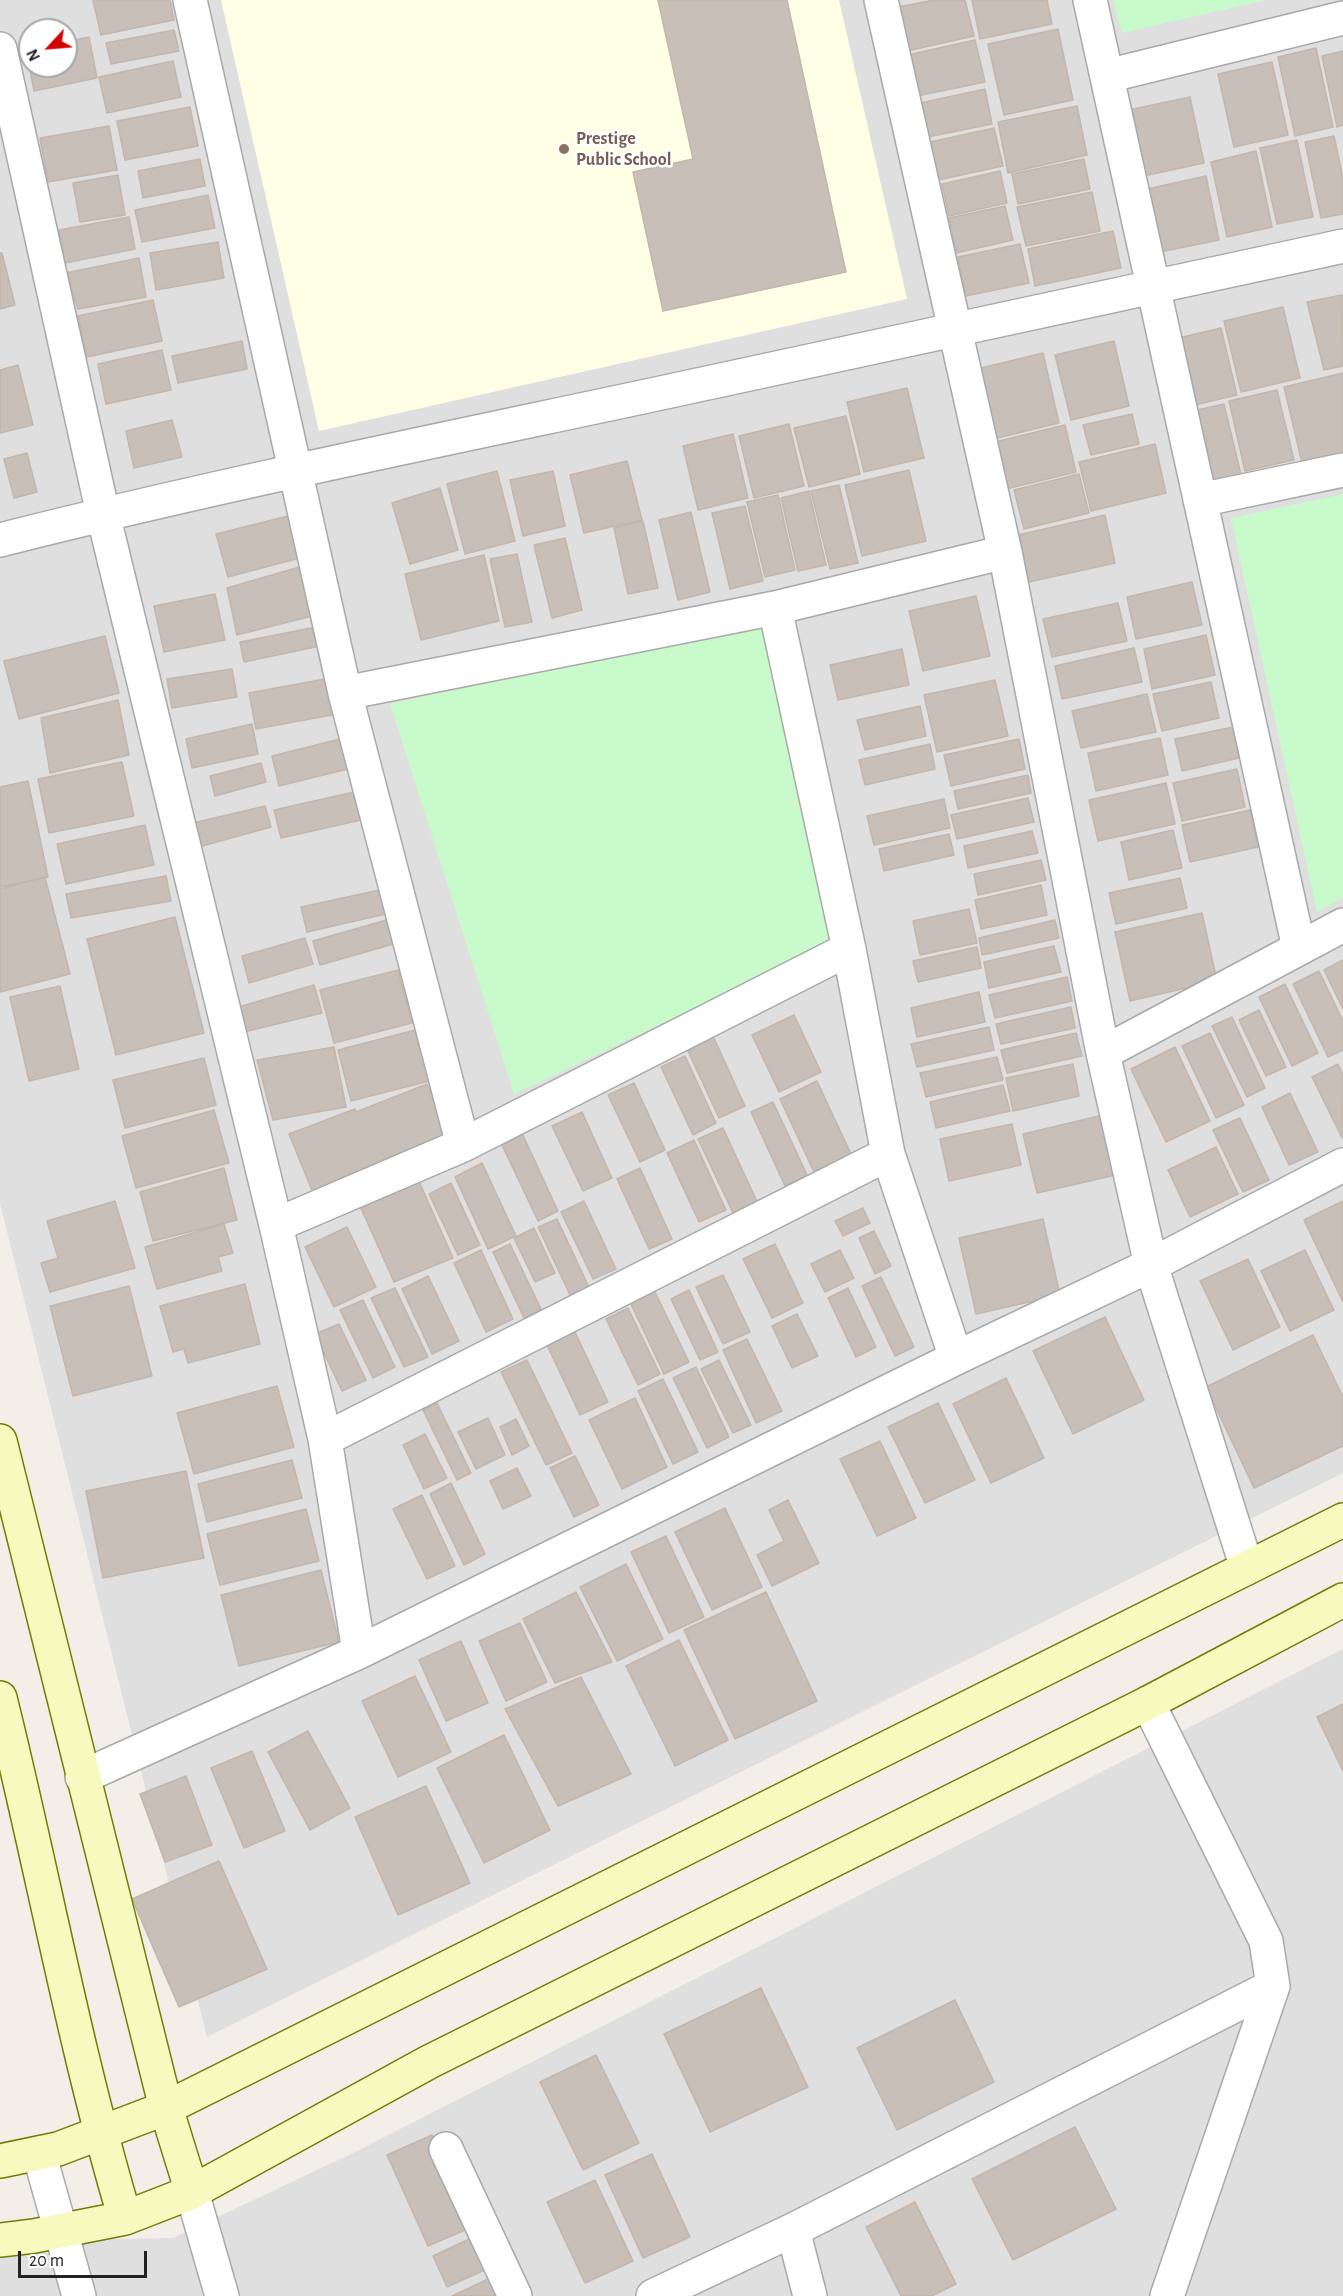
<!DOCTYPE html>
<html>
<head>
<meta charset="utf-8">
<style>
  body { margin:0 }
  #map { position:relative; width:1343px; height:2296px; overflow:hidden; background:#f2efe9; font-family:"Alegreya Sans",sans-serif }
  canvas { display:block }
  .north { position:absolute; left:18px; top:18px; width:60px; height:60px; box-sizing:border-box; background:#fff; border:2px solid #a7a7a7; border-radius:50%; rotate:244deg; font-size:16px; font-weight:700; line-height:24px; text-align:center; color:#222 }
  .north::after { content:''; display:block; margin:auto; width:21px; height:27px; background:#d40000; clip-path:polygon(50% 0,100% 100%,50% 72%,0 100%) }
  .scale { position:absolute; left:18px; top:2251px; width:129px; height:27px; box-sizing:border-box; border:3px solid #222; border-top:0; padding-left:8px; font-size:18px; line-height:21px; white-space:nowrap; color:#222; -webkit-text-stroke:4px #fff; paint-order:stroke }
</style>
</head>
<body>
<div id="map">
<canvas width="1343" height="2296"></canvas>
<div class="north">N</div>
<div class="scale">20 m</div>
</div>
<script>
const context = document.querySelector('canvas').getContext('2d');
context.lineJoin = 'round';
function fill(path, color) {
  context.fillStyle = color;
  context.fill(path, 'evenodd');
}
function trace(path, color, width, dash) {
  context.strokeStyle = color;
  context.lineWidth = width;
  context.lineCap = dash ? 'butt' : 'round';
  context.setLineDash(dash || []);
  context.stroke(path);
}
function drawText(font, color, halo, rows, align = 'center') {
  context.font = font + ' "Alegreya Sans",sans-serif';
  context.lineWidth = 5;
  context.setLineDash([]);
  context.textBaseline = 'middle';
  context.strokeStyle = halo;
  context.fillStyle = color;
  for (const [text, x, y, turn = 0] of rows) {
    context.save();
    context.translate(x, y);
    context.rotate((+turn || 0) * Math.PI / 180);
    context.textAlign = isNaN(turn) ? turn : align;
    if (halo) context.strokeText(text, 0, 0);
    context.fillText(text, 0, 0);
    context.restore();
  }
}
fill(new Path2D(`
  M 0,0 L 1343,0 L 1343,1473 L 207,2037 L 0,1203 ZM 30,30 L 66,30 L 66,66 L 30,66 Z
  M 1343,1649 L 1343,2296 L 0,2296 L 0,2236 L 34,2240 L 173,2238 L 351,2154 Z`), '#e0dfdf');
fill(new Path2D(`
  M 221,0 L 839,0 L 907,299 L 319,431 Z`), '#ffffe5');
fill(new Path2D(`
  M 1113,0 L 1266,0 L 1122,33 Z
  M 1343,494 L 1343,898 L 1317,912 L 1231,518 Z
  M 761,621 L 839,939 L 514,1094 L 390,704 Z`), '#c8facc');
const building = new Path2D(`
  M 93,0 L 170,0 L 174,20 L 101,35 Z
  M 658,0 L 787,0 L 846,272 L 663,311 L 633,172 L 693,159 Z
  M 934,0 L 965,0 L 974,36 L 898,53 L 888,9 Z
  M 972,0 L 1047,0 L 1052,24 L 980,39 Z
  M 1058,29 L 1073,100 L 1004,115 L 988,44 Z
  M 174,30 L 179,51 L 111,64 L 106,43 Z
  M 89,37 L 97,78 L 34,91 L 26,50 L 30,50 L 30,66 L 66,66 L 66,42 Z
  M 975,40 L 985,82 L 912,97 L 903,56 Z
  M 1316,48 L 1333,127 L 1295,136 L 1278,57 Z
  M 1343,51 L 1343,125 L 1337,127 L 1322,56 Z
  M 173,61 L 181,97 L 107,113 L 99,77 Z
  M 1272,62 L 1288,135 L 1234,147 L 1218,74 Z
  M 985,89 L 992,124 L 918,139 L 911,105 Z
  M 1190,97 L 1204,163 L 1134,178 L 1119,112 Z
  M 1077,106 L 1087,155 L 1008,173 L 998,122 Z
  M 190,107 L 198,146 L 125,160 L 117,121 Z
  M 109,126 L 117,170 L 48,182 L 40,138 Z
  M 994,128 L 1003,166 L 938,180 L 930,142 Z
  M 1334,136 L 1343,178 L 1343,214 L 1321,218 L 1305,142 Z
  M 1297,140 L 1313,217 L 1277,224 L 1260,148 Z
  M 1256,151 L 1272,227 L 1227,237 L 1211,162 Z
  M 200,159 L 205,186 L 143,198 L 138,171 Z
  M 1084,159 L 1090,189 L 1018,204 L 1012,174 Z
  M 1000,171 L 1007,203 L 949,216 L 942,184 Z
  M 118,175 L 125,215 L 80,222 L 73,183 Z
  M 1206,176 L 1219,240 L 1160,252 L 1147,189 Z
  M 1092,192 L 1100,231 L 1026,246 L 1017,207 Z
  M 208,195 L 215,228 L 142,242 L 135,210 Z
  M 1005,206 L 1013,240 L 956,253 L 949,218 Z
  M 129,217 L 135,249 L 65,263 L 59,230 Z
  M 1113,231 L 1121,268 L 1035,286 L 1028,249 Z
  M 218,242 L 224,278 L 156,290 L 150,253 Z
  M 1020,244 L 1029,283 L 966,296 L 958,257 Z
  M 0,253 L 2,253 L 15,305 L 0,309 Z
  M 139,258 L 146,297 L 78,309 L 66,273 Z
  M 1342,295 L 1343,366 L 1324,370 L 1307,302 Z
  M 153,300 L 162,341 L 87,357 L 78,316 Z
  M 1283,307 L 1300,378 L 1241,392 L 1224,321 Z
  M 1221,328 L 1237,395 L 1186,407 L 1170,340 Z
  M 242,341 L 247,369 L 178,383 L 172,356 Z
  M 1114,341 L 1129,406 L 1071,420 L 1055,355 Z
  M 162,350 L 171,390 L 106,404 L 98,364 Z
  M 1043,353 L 1059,423 L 989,440 L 973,370 Z
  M 18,365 L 33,425 L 0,433 L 0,370 Z
  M 1343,373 L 1343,458 L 1303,467 L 1284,387 Z
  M 907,388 L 924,458 L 864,472 L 847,402 Z
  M 1277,390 L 1294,460 L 1245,471 L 1229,401 Z
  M 1224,404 L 1241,475 L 1201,485 L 1184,413 Z
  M 1132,414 L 1139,444 L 1091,455 L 1083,425 Z
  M 846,416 L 860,474 L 809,487 L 794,428 Z
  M 172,420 L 182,457 L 134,468 L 126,431 Z
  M 789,424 L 804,486 L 754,498 L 739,436 Z
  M 1065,425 L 1076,472 L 1006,489 L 995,442 Z
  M 733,434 L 748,498 L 698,510 L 683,446 Z
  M 1155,444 L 1166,493 L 1091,511 L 1079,462 Z
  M 27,453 L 37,492 L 14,498 L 4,459 Z
  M 627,461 L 642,520 L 584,533 L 570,475 Z
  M 909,470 L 926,541 L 862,556 L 845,485 Z
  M 497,471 L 515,541 L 465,554 L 447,484 Z
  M 553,471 L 565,526 L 523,536 L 510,480 Z
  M 1079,474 L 1089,513 L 1024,529 L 1014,490 Z
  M 839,485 L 858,563 L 830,569 L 811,491 Z
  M 440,488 L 458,550 L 410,564 L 392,503 Z
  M 809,491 L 826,565 L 798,571 L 781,498 Z
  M 778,495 L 795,570 L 765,577 L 747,502 Z
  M 745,506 L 763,581 L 730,589 L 712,513 Z
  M 691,512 L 710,592 L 678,600 L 659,520 Z
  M 296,514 L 307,556 L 228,577 L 216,534 Z
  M 1105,515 L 1115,563 L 1029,582 L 1018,535 Z
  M 643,521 L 658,588 L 628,594 L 614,528 Z
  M 565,538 L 582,610 L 552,618 L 534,545 Z
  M 517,554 L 532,622 L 505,627 L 490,559 Z
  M 484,555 L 499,621 L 421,640 L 405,574 Z
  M 303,566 L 316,615 L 237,635 L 227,588 Z
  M 1192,582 L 1202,625 L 1136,639 L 1127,597 Z
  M 215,594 L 225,640 L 164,652 L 154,606 Z
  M 976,596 L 990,656 L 923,671 L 909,611 Z
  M 1118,603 L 1127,641 L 1052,657 L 1043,619 Z
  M 316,627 L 320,646 L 244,662 L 240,642 Z
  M 1206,635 L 1215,675 L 1152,689 L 1144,649 Z
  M 105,636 L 119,693 L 19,719 L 4,661 Z
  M 1134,648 L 1142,682 L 1062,699 L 1055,666 Z
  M 902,649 L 909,685 L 838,700 L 830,665 Z
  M 232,669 L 237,697 L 172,708 L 167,679 Z
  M 330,678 L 337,714 L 256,729 L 249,693 Z
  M 995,680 L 1008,736 L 937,752 L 924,695 Z
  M 1211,682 L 1219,718 L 1162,731 L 1153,694 Z
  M 1147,694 L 1156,732 L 1081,748 L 1072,711 Z
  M 118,700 L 129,755 L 50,773 L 41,718 Z
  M 920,706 L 926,736 L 865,750 L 857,720 Z
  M 252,724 L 258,754 L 192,768 L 186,739 Z
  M 1233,727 L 1239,758 L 1182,771 L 1175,739 Z
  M 344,738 L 352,768 L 279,786 L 272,756 Z
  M 1160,738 L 1168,775 L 1096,791 L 1088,753 Z
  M 1019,739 L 1025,769 L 951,786 L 944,755 Z
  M 930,744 L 935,769 L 865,785 L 859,760 Z
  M 122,762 L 134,816 L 49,833 L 38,779 Z
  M 261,763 L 266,782 L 215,796 L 210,776 Z
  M 1237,769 L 1245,807 L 1182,821 L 1173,783 Z
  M 1028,775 L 1031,793 L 958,809 L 954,791 Z
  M 28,781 L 48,877 L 0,887 L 0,787 Z
  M 1166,783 L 1175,824 L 1098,841 L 1089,800 Z
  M 363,790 L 370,818 L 281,838 L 274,810 Z
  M 1028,798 L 1034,822 L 957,839 L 951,815 Z
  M 944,799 L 950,828 L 874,845 L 867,816 Z
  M 265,806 L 271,827 L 195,848 L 189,824 Z
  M 1250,810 L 1258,847 L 1190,862 L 1182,825 Z
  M 145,825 L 154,865 L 66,884 L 57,844 Z
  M 1173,830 L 1182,868 L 1129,880 L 1121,842 Z
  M 1032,831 L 1038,853 L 968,868 L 964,846 Z
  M 949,834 L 954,855 L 884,871 L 879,849 Z
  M 1041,860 L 1046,880 L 978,895 L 974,874 Z
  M 166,876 L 171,901 L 71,918 L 66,894 Z
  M 45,877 L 70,974 L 0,992 L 0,889 Z
  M 1180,878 L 1187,908 L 1116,924 L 1109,893 Z
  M 1041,885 L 1047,915 L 981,929 L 975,900 Z
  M 384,889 L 390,913 L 307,932 L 301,907 Z
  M 969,909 L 977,943 L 920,955 L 913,921 Z
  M 1202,913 L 1217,981 L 1130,1001 L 1115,932 Z
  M 175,917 L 204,1033 L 116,1055 L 87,939 Z
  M 390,919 L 397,943 L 320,965 L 313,941 Z
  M 1055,920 L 1059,938 L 982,955 L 979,938 Z
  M 305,938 L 313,964 L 249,983 L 242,956 Z
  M 1054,946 L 1061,972 L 989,988 L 984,962 Z
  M 977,947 L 981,968 L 918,982 L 913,961 Z
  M 1343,960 L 1343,1009 L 1324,970 Z
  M 398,970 L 412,1023 L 334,1043 L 320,990 Z
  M 1319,971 L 1343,1021 L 1343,1050 L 1328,1057 L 1293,984 Z
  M 1067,977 L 1072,1001 L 995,1018 L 989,995 Z
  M 1285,984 L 1318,1053 L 1292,1066 L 1259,997 Z
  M 314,985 L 322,1013 L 244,1032 L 235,1008 Z
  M 60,986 L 79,1069 L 29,1081 L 10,997 Z
  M 979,992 L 985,1022 L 917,1037 L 911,1008 Z
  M 1071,1007 L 1075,1028 L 1001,1044 L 996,1024 Z
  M 1259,1010 L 1286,1067 L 1266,1076 L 1239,1020 Z
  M 794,1015 L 821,1072 L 779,1092 L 752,1035 Z
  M 1232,1017 L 1265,1088 L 1247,1097 L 1212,1026 Z
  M 989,1027 L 994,1050 L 917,1067 L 911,1044 Z
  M 415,1030 L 429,1081 L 351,1101 L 338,1050 Z
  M 1076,1033 L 1082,1056 L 1007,1073 L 1001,1050 Z
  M 1210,1033 L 1244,1105 L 1216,1118 L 1182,1046 Z
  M 713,1036 L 745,1106 L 719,1118 L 687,1049 Z
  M 334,1047 L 346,1107 L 273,1120 L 257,1060 Z
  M 1175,1047 L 1210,1121 L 1166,1142 L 1131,1069 Z
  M 685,1056 L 716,1123 L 693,1135 L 661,1067 Z
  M 997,1057 L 1003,1080 L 926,1097 L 920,1073 Z
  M 204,1058 L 216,1105 L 125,1128 L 113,1080 Z
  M 1073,1064 L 1079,1096 L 1013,1111 L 1006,1078 Z
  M 1338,1064 L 1343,1075 L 1342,1138 L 1312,1077 Z
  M 817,1081 L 851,1154 L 814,1172 L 780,1099 Z
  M 634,1083 L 665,1150 L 640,1162 L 608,1095 Z
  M 427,1084 L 447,1134 L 375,1163 L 378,1168 L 313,1193 L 289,1134 L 355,1109 L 356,1112 Z
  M 1003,1085 L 1010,1111 L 936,1128 L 930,1102 Z
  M 1290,1093 L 1318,1152 L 1289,1165 L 1262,1107 Z
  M 773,1102 L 807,1175 L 785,1186 L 751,1112 Z
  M 214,1110 L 229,1163 L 136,1188 L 122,1136 Z
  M 582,1112 L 612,1178 L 583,1191 L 552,1126 Z
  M 1103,1115 L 1116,1175 L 1037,1193 L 1023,1134 Z
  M 1240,1118 L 1269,1180 L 1243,1192 L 1213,1130 Z
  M 1012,1124 L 1021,1165 L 949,1181 L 940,1139 Z
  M 723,1128 L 758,1204 L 734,1215 L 698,1139 Z
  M 522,1133 L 558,1211 L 538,1221 L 501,1143 Z
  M 694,1140 L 726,1210 L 699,1222 L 667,1153 Z
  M 1216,1147 L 1238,1194 L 1190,1217 L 1168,1170 Z
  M 482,1163 L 516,1236 L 488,1249 L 455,1177 Z
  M 224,1168 L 237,1220 L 153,1241 L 140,1192 Z
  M 640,1168 L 672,1239 L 649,1249 L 617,1179 Z
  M 418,1179 L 453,1258 L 394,1282 L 360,1206 Z
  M 451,1183 L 480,1245 L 458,1255 L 429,1194 Z
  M 115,1201 L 135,1268 L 50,1292 L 41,1263 L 58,1258 L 47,1221 Z
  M 584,1201 L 616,1269 L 593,1279 L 561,1212 Z
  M 1343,1201 L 1343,1302 L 1304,1220 Z
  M 863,1208 L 870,1223 L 843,1236 L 835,1221 Z
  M 557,1219 L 589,1287 L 570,1295 L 538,1227 Z
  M 1043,1219 L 1060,1295 L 976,1314 L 959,1238 Z
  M 224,1224 L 233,1253 L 218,1257 L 222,1271 L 157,1289 L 145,1247 Z
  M 347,1227 L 376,1287 L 334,1307 L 305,1247 Z
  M 534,1228 L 555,1273 L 535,1282 L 514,1238 Z
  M 874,1231 L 891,1266 L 875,1274 L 859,1238 Z
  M 510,1244 L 541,1309 L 524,1318 L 493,1252 Z
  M 775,1244 L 803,1303 L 772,1318 L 743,1259 Z
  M 481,1250 L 513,1319 L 486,1332 L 454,1263 Z
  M 840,1250 L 854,1278 L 825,1292 L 811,1264 Z
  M 1305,1250 L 1334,1310 L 1290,1331 L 1261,1271 Z
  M 1248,1259 L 1280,1327 L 1233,1350 L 1200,1281 Z
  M 723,1275 L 750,1332 L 723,1344 L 696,1287 Z
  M 428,1276 L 459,1341 L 432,1354 L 402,1289 Z
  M 881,1277 L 914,1347 L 895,1356 L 862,1286 Z
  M 245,1284 L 260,1344 L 188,1363 L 184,1349 L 173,1352 L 160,1306 Z
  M 129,1286 L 152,1376 L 73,1396 L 50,1306 Z
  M 395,1288 L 428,1357 L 404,1367 L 371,1298 Z
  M 848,1288 L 876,1347 L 856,1357 L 828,1298 Z
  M 654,1290 L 689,1362 L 664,1374 L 630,1302 Z
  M 689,1290 L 718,1352 L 700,1360 L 671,1299 Z
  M 363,1300 L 395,1367 L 373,1378 L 340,1310 Z
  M 628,1308 L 660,1374 L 638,1385 L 606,1319 Z
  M 797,1314 L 818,1356 L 792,1368 L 772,1326 Z
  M 1105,1317 L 1144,1400 L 1073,1434 L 1033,1351 Z
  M 339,1324 L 366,1380 L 342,1391 L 315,1334 Z
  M 574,1330 L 608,1402 L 580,1415 L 546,1343 Z
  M 1313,1335 L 1343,1397 L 1343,1446 L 1254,1488 L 1206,1387 Z
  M 747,1339 L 782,1411 L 756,1423 L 723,1350 Z
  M 527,1360 L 572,1453 L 546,1465 L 501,1372 Z
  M 719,1360 L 751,1425 L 733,1433 L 701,1369 Z
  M 696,1367 L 729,1437 L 707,1448 L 673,1378 Z
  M 1006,1378 L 1044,1458 L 991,1483 L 953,1404 Z
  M 663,1379 L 698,1452 L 673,1464 L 638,1391 Z
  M 277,1386 L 294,1447 L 194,1474 L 177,1413 Z
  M 635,1398 L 667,1467 L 622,1489 L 589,1420 Z
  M 437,1403 L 471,1473 L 457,1480 L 423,1410 Z
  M 938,1403 L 975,1480 L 925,1503 L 888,1427 Z
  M 488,1418 L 505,1455 L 476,1469 L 458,1432 Z
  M 516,1419 L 529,1446 L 512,1455 L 500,1427 Z
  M 425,1434 L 447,1478 L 424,1489 L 403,1445 Z
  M 880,1441 L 916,1518 L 877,1536 L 840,1459 Z
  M 575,1456 L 599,1505 L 574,1517 L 550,1468 Z
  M 292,1460 L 302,1498 L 207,1522 L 198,1484 Z
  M 517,1468 L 531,1496 L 503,1509 L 490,1481 Z
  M 186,1471 L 204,1558 L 103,1578 L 86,1491 Z
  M 451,1483 L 485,1554 L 464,1565 L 430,1494 Z
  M 422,1495 L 455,1566 L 427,1579 L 393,1509 Z
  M 788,1500 L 819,1563 L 772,1586 L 757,1555 L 784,1541 L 769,1510 Z
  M 725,1508 L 762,1587 L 712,1610 L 675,1532 Z
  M 306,1509 L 319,1561 L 220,1585 L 207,1534 Z
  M 666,1536 L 704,1617 L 669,1633 L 631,1552 Z
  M 626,1564 L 663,1639 L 617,1661 L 580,1587 Z
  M 321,1570 L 339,1642 L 239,1666 L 221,1595 Z
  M 576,1592 L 612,1662 L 555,1683 L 523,1619 Z
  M 766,1592 L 817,1701 L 735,1739 L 684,1630 Z
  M 520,1623 L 547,1682 L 506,1701 L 479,1641 Z
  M 679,1640 L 728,1740 L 675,1766 L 626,1666 Z
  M 461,1641 L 488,1703 L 446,1721 L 419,1660 Z
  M 415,1676 L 451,1752 L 398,1777 L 362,1701 Z
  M 581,1677 L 631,1774 L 558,1806 L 505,1709 Z
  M 1343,1704 L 1343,1771 L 1317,1717 Z
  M 308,1731 L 350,1808 L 310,1830 L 268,1752 Z
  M 504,1735 L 550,1830 L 484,1863 L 437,1768 Z
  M 252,1751 L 285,1831 L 244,1848 L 211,1768 Z
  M 186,1776 L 212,1845 L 165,1862 L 140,1794 Z
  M 426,1786 L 470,1883 L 398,1915 L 355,1817 Z
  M 219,1861 L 267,1969 L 179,2007 L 132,1899 Z
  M 761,1988 L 808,2087 L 710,2132 L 664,2034 Z
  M 955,2000 L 994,2082 L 897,2130 L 857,2048 Z
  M 596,2055 L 639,2143 L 583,2170 L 540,2082 Z
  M 1075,2127 L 1116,2209 L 1013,2260 L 972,2179 Z
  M 432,2135 L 472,2227 L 428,2246 L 387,2155 Z
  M 652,2154 L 690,2237 L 643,2258 L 605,2175 Z
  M 595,2180 L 633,2261 L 585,2283 L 547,2202 Z
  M 915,2202 L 956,2284 L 932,2296 L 901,2296 L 866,2227 Z
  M 484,2232 L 498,2264 L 447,2287 L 433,2256 Z
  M 501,2273 L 511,2296 L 452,2296 Z`);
fill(building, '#c7bfb8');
trace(building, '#c4b6ab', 1.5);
const minor = new Path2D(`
  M 190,0 L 345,693 L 463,1145
  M 881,0 L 1005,552 L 1103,1053 L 1151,1265 L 1247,1568
  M 1090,0 L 1299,948
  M 0,49 L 103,514 L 276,1225 L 325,1439 L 359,1652
  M 1107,76 L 1343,18
  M 1200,500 L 1343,470
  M 0,540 C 214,486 431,442 647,396 C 879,347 1111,297 1343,246
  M 775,608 L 849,949 L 888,1154 L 956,1358
  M 345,693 L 775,608 L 1005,552
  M 1103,1053 L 1343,925
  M 276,1225 L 463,1145 L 849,949
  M 325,1439 L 888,1154
  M 1148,1703 L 1266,1941 L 1273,1986 L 1167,2296
  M 82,1777 L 359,1652 L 956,1358 L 1151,1265 L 1343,1165
  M 446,2149 L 515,2296
  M 39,2153 L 79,2296
  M 192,2192 L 222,2296
  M 793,2230 L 810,2296
  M 653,2296 L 793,2230 L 1273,1986`);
const secondary = new Path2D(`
  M 0,1441 L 166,2108 L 192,2192
  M 0,1698 C 43,1871 74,2047 125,2218
  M 0,2161 L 58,2149 L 166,2108 L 1343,1520
  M 0,2240 L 34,2236 L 125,2218 L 192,2192 L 429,2062 L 1148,1703 L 1343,1600`);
trace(minor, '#a9a9a9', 36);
trace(secondary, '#707d05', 36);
trace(minor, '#fff', 33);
trace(secondary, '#f7fabf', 33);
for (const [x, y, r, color] of [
  [564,149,6,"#8d6e63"]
]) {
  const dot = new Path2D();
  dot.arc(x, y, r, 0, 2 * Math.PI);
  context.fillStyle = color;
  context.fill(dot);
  trace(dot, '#fff', 2);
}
drawText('bold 18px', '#785e54', '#fff', [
  ["Prestige",576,139],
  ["Public School",576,160]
], 'left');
</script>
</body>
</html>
